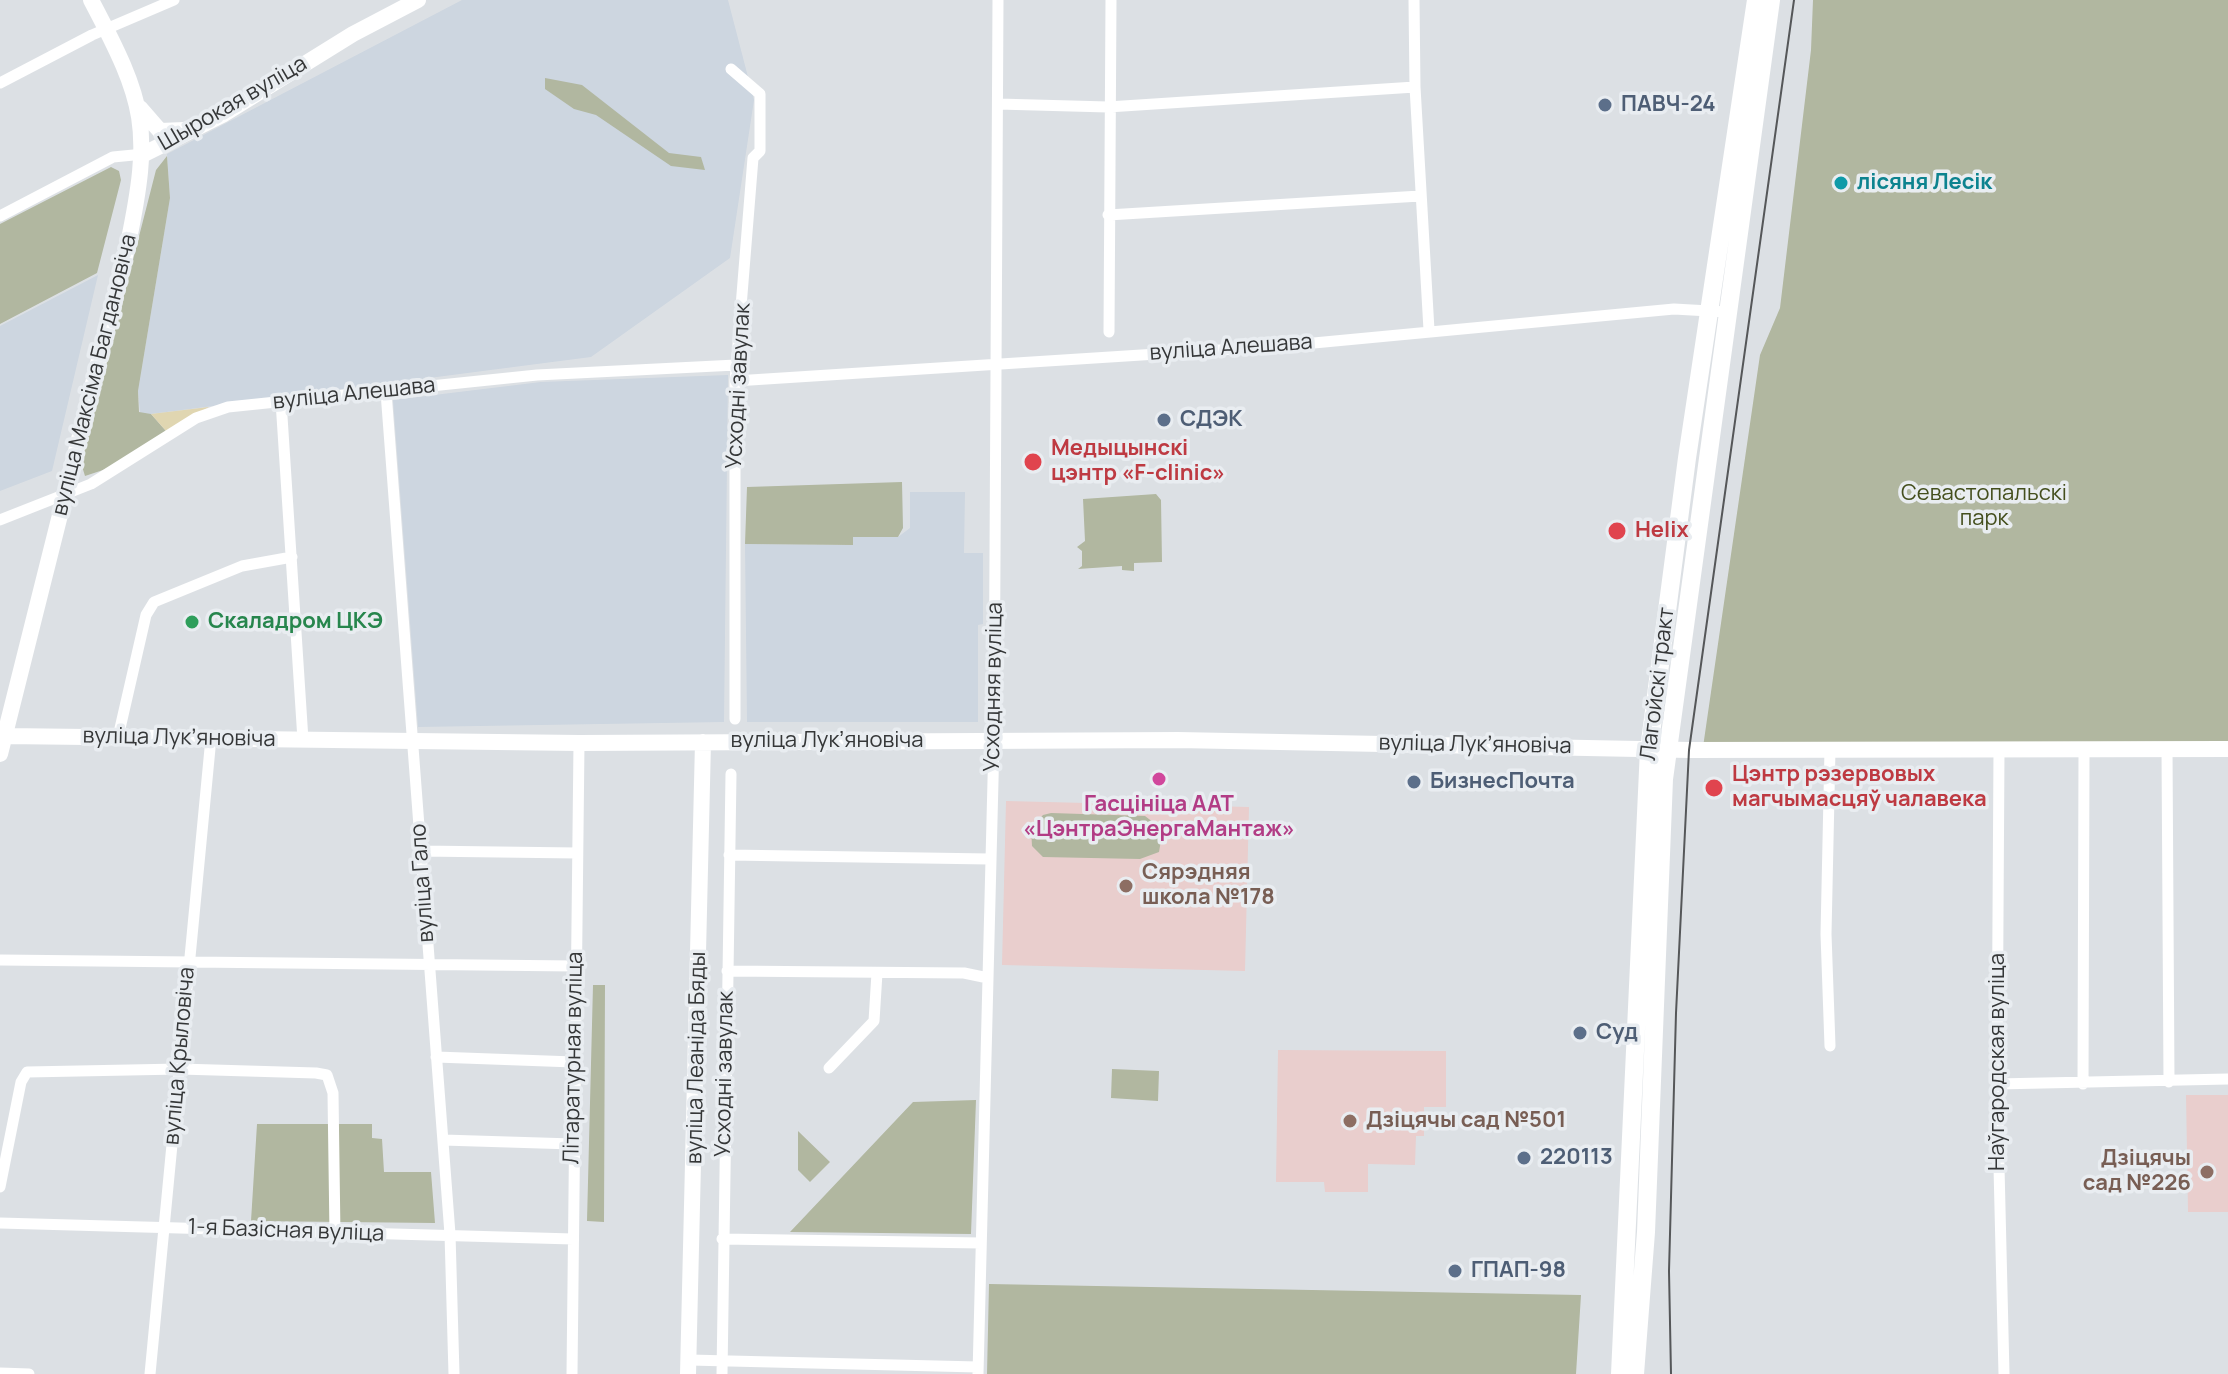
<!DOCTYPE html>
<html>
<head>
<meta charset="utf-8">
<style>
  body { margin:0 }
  canvas { display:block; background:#dce0e4 }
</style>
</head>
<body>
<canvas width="2228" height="1374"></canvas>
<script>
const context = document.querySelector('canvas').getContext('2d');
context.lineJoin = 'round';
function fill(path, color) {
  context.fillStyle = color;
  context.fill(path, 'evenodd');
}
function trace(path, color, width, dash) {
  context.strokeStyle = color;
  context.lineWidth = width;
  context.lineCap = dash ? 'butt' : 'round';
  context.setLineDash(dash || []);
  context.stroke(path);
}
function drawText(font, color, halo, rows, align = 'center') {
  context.font = font + ' Manrope,sans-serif';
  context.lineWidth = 7;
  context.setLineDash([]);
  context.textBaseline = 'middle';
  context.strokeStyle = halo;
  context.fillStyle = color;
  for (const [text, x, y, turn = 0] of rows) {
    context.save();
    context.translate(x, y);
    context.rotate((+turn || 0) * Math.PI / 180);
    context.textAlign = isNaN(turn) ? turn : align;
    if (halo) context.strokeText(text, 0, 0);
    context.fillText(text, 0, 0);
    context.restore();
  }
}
fill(new Path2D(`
  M 462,0 L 728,0 L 754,100 L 730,258 L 591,357 L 151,414 L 140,413 L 138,391 L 170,198 L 167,154 Z
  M 98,275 L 52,471 L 0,491 L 0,326 Z
  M 728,375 L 724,722 L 418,727 L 393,400 L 541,382 Z
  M 910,492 L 965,492 L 964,553 L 983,553 L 983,624 L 978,625 L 978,722 L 747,722 L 745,544 L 852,545 L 853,537 L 898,537 L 910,528 Z`), '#cdd6e0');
fill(new Path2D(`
  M 1006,801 L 1249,807 L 1245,971 L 1002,965 Z
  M 1278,1050 L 1446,1051 L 1446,1107 L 1424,1107 L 1424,1136 L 1416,1136 L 1415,1165 L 1368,1164 L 1368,1192 L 1325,1192 L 1324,1182 L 1276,1182 Z
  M 2186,1095 L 2228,1095 L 2228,1212 L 2188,1212 Z`), '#e9cecd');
fill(new Path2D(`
  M 1813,0 L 2228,0 L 2228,749 L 1703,747 L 1760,355 L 1780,308 L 1811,50 Z
  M 545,78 L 582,85 L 669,153 L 701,157 L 705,170 L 671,166 L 596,115 L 574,109 L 545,89 Z
  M 167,156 L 170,198 L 138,391 L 139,412 L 151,414 L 166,431 L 106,469 L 85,476 L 81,463 L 156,170 Z
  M 111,167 L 119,171 L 121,180 L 97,273 L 0,324 L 0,224 Z
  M 902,482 L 903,528 L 898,537 L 853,537 L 853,545 L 745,544 L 747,487 Z
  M 1156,494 L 1161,500 L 1162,562 L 1134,563 L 1134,571 L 1122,570 L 1122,566 L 1078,569 L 1082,566 L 1082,551 L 1077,547 L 1085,541 L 1083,499 Z
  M 1051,813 L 1145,816 L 1158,826 L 1162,834 L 1159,852 L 1140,859 L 1043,857 L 1032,846 L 1031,828 L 1043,815 Z
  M 593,985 L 605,985 L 604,1222 L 587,1221 Z
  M 1112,1069 L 1159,1071 L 1158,1101 L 1111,1098 Z
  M 976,1100 L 971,1234 L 790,1232 L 913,1102 Z
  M 257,1124 L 372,1124 L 372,1138 L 382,1139 L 384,1172 L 431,1172 L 435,1223 L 251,1221 Z
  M 798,1131 L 830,1162 L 810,1182 L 798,1170 Z
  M 989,1284 L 1581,1295 L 1576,1374 L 987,1374 Z`), '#b1b7a0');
fill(new Path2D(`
  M 209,407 L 166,431 L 151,414 Z`), '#e0d6b1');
trace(new Path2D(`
  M 1414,0 L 1415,87 L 1429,330
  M 731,69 L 760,94 L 760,151 L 753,158 L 735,381 L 735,719
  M 0,83 L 92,35 L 174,0
  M 998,104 L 1108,107 L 1415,87
  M 1108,215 L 1420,196
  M 0,216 L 113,157 L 144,154
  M 1109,332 L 1111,0
  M 735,381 L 1282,346 L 1674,309 L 1727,312
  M 386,392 L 450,1234 L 454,1374
  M 281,401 L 303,740
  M 0,520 L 91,484 L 196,418 L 228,407 L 537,375 L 736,365
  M 118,737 L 146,615 L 154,602 L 242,566 L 292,557
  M 2167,749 L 2169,1082
  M 1999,750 L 1997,1084 L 2004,1374
  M 421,851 L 577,853
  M 729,855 L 989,859
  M 0,960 L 575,966
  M 727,971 L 964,973 L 988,978
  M 1830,1046 L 1826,934 L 1830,749
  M 436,1057 L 574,1062
  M 829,1068 L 874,1021 L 877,973
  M 1997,1084 L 2228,1079
  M 2083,1084 L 2084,750
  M 443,1140 L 573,1144
  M 0,1187 L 21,1082 L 27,1072 L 180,1069 L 316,1073 L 327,1075 L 333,1093 L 335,1235
  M 0,1223 L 573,1239
  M 722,1239 L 981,1243
  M 689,1360 L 978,1367
  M 0,1373 L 29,1374
  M 150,1374 L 211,738
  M 572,1374 L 579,743
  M 722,1374 L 731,774
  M 978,1374 L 994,741 L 998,0`), '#fff', 11);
trace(new Path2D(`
  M 140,108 L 160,131 L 185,130
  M 144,154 L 224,114 L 353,34 L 418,0
  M 5,736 L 579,743 L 1178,740 L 1689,750 L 2228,749
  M 0,754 L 128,244 C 152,128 146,104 91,0
  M 688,1374 L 703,742`), '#fff', 16);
trace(new Path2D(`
  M 1620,1374 L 1649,749 L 1687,458 L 1756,0
  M 1635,1374 L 1646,1232 L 1664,779 L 1771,0`), '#fff', 18);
trace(new Path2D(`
  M 1671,1374 L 1669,1271 L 1676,1013 L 1689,750 L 1794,0`), '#555759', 2);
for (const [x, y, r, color] of [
  [1605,105,8,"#5c6f8a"],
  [1841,183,8,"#0f9aa8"],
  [1164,420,8,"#5c6f8a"],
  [1033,462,10,"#e0444e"],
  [1617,531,10,"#e0444e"],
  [192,622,8,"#2e9e5b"],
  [1159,779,8,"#d1479c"],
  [1414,782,8,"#5c6f8a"],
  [1714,788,10,"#e0444e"],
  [1126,886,8,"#8d6e63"],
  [1580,1033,8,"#5c6f8a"],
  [1350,1121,8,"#8d6e63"],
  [1524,1158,8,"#5c6f8a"],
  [2207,1172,8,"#8d6e63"],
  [1455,1271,8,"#5c6f8a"]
]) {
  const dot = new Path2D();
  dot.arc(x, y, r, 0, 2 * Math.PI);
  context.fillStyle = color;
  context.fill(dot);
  trace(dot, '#e9edf1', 3);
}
drawText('22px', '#353738', '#e9edf1', [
  ["Шырокая вуліца",233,104,-30],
  ["вуліца Алешава",1231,348,-4],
  ["вуліца Максіма Багдановіча",95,375,-76],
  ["Усходні завулак",739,386,-87],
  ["вуліца Алешава",354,394,-6],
  ["Лагойскі тракт",1658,684,-83],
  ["Усходняя вуліца",994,687,-89],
  ["вуліца Лукʼяновіча",179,738,1],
  ["вуліца Лукʼяновіча",827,741],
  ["вуліца Лукʼяновіча",1475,745,1],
  ["вуліца Гало",423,883,-94],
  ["вуліца Крыловіча",180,1056,-85],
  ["Літаратурная вуліца",574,1058,-89],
  ["вуліца Леаніда Бяды",697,1058,-89],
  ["Наўгародская вуліца",1998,1062,-90],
  ["Усходні завулак",725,1074,-89],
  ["1-я Базісная вуліца",286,1231,2]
]);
drawText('bold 22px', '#4e5e75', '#e9edf1', [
  ["ПАВЧ-24",1621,105],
  ["СДЭК",1180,420],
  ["БизнесПочта",1430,782],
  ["Суд",1596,1033],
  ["220113",1540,1158],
  ["ГПАП-98",1471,1271]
], 'left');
drawText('bold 22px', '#0d838f', '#e9edf1', [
  ["лісяня Лесік",1857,183]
], 'left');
drawText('bold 22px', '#be3a42', '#e9edf1', [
  ["Медыцынскі",1051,449],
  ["цэнтр «F-clinic»",1051,474],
  ["Helix",1635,531],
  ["Цэнтр рэзервовых",1732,775],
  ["магчымасцяў чалавека",1732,800]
], 'left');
drawText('22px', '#444f1d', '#e9edf1', [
  ["Севастопальскі",1984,494],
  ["парк",1984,519]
]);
drawText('bold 22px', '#27864d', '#e9edf1', [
  ["Скаладром ЦКЭ",208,622]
], 'left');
drawText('bold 22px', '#b23c85', '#e9edf1', [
  ["Гасцініца ААТ",1159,805],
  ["«ЦэнтраЭнергаМантаж»",1159,830]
]);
drawText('bold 22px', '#785e54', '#e9edf1', [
  ["Сярэдняя",1142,873],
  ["школа №178",1142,898],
  ["Дзіцячы сад №501",1366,1121],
  ["Дзіцячы",2191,1159,"right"],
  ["сад №226",2191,1184,"right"]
], 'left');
</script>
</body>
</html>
